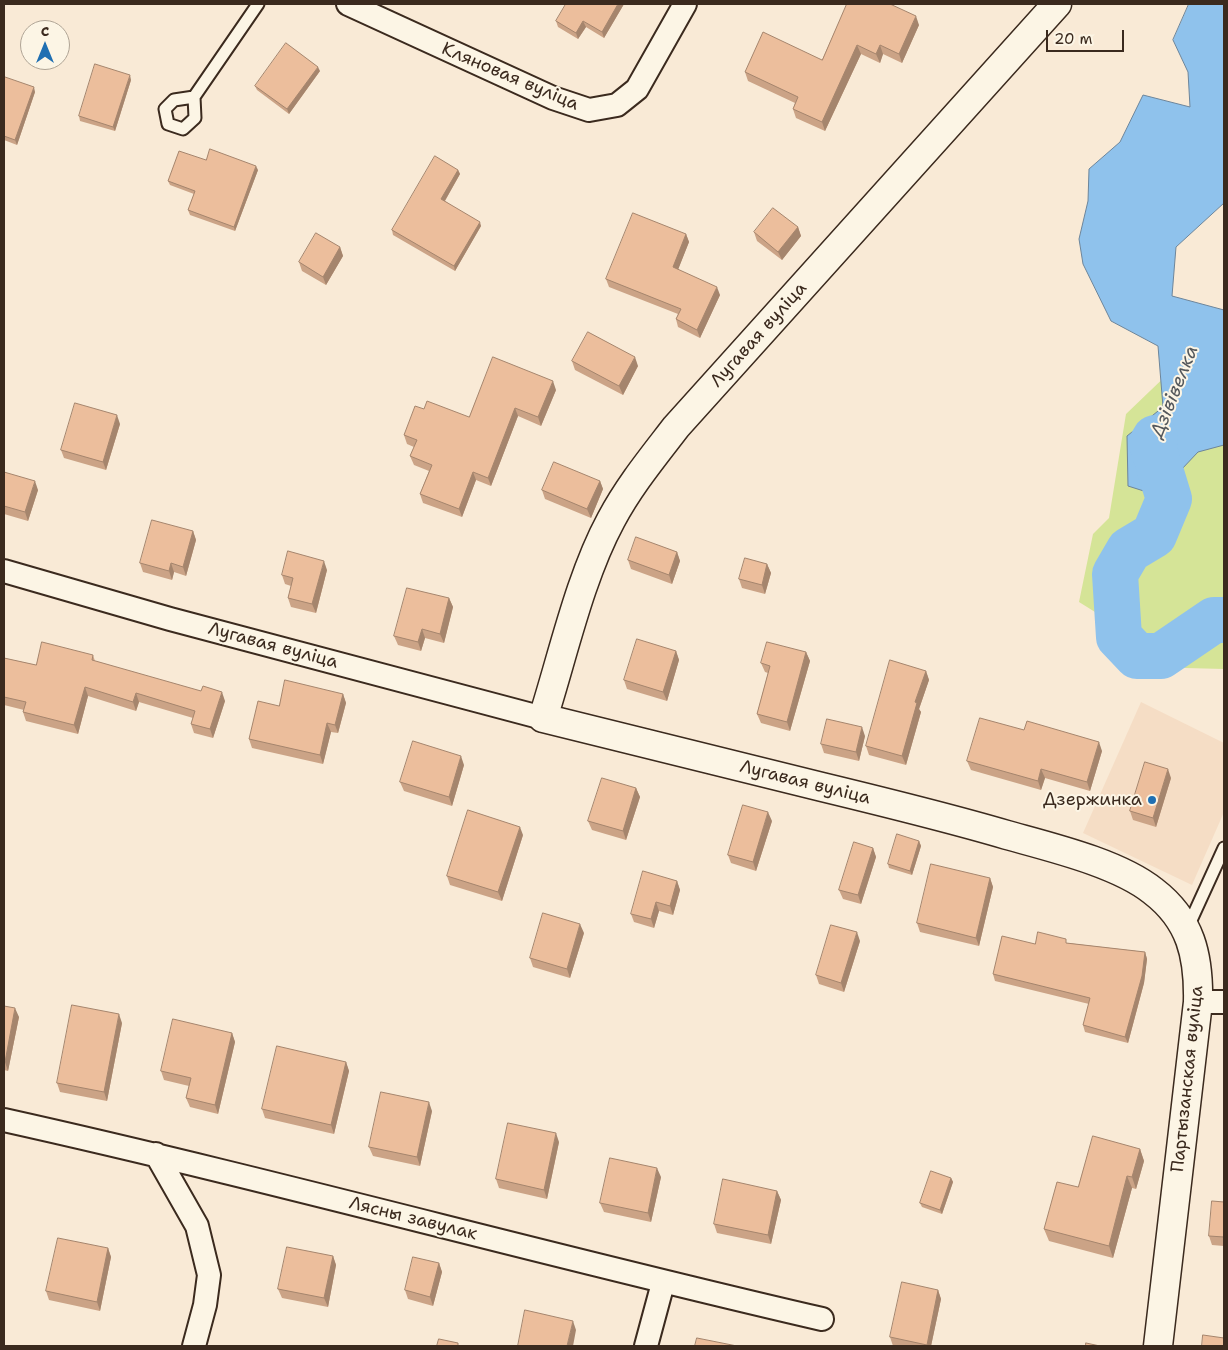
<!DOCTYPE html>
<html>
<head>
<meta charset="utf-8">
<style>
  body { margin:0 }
  #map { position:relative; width:1228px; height:1350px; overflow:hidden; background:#f9ead6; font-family:"Shantell Sans",sans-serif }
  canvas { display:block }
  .frame { position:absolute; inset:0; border:5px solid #3b2a1e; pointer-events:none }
  .north { position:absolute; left:20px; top:20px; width:50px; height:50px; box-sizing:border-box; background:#fcf5e5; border:1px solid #afa495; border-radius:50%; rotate:0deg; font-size:14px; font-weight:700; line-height:20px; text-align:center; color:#3b2a1e }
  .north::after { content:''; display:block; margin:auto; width:18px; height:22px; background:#1f6fb2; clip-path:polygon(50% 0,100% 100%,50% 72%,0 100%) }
  .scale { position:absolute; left:1046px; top:30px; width:78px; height:22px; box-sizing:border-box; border:2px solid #3b2a1e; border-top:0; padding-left:6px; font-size:15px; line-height:18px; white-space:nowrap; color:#3b2a1e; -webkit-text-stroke:4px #fcf5e5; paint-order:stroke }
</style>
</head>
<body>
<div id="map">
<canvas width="1228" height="1350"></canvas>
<div class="frame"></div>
<div class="north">С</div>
<div class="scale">20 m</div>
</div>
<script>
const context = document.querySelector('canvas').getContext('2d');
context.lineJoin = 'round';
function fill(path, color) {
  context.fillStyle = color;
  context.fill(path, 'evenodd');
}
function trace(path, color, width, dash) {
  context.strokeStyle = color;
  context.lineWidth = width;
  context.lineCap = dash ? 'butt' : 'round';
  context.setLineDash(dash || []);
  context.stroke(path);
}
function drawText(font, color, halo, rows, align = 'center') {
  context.font = font + ' "Shantell Sans",sans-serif';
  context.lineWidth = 4;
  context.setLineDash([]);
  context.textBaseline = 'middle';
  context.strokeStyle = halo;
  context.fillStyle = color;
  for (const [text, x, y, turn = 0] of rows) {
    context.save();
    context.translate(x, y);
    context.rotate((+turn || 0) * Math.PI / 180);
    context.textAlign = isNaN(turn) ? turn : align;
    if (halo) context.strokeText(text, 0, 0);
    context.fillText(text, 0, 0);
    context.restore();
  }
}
fill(new Path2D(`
  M 1141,702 L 1224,743 L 1224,812 L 1192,885 L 1083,833 Z`), '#f5ddc5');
fill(new Path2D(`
  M 1224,320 L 1224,669 L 1185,668 L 1079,602 L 1093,534 L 1109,518 L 1126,414 Z`), '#d5e497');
const water = new Path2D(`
  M 1189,4 L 1224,4 L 1224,203 L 1176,247 L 1172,296 L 1224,310 L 1224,445 L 1198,452 L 1181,470 L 1169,499 L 1128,486 L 1127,436 L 1163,407 L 1158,346 L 1111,321 L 1083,264 L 1079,239 L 1088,201 L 1089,169 L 1120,142 L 1143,95 L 1190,107 L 1188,72 L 1173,40 Z`);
fill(water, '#8fc2ec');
trace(water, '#6d859a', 1);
trace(new Path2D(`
  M 1155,438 L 1152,443 L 1169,499 L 1154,535 L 1129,550 L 1115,574 L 1119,637 L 1137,656 L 1161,656 L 1214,620 L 1224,620`), '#8fc2ec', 46);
const lane = new Path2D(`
  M 194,97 L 174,100 L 165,109 L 168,124 L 183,129 L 195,118 L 194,97 L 258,4
  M 1187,929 L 1224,848`);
const street = new Path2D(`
  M 348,4 L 553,98 L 589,110 L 617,105 L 637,89 L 685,4
  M 4,571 L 170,619 L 543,718
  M 1198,1002 L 1224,1002
  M 4,1120 C 278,1181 548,1256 822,1319
  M 156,1154 L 197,1226 L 209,1275 L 205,1305 L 194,1346
  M 646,1346 L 663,1283`);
const secondary = new Path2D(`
  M 1057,4 L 676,427 C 653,457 629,486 611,520 C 580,577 563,655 543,718 C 636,741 729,764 822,787 C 884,802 946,817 1007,835 C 1050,847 1118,863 1153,891 C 1191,920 1199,956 1198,1002 L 1158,1346`);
trace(lane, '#3b2a1e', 15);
trace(street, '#3b2a1e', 26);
trace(secondary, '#3b2a1e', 31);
trace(lane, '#fcf5e5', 11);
trace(street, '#fcf5e5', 22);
trace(secondary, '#fcf5e5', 28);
fill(new Path2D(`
  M 624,4 L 604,38 L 586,27 L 578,39 L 558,27 L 556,21 Z
  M 847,4 L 919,25 L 902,63 L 883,54 L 880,63 L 861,54 L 825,131 L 796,118 L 793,109 L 795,103 L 748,81 L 745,72 L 822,60 Z
  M 320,71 L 289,114 L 257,90 L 255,86 Z
  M 4,80 L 35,92 L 17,145 L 4,140 Z
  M 131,80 L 115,131 L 80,121 L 79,116 Z
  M 258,170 L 235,231 L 190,215 L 188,210 L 194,194 L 170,185 L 168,181 Z
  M 458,170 L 460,174 L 445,201 L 481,226 L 455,271 L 393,235 L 392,230 Z
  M 798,227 L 801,236 L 782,260 L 757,241 L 754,232 Z
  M 686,234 L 689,242 L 678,269 L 720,295 L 700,338 L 678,327 L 676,319 L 678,314 L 609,287 L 606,279 Z
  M 340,247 L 343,256 L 326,285 L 302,271 L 299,262 Z
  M 572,361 L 638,366 L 623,395 L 575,370 Z
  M 556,390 L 541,426 L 518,416 L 491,486 L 476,480 L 462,517 L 423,503 L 420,494 L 429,471 L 414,465 L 410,456 L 414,447 L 407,444 L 404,435 L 424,409 L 469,417 Z
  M 120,424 L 106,470 L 64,458 L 61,450 Z
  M 4,472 L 38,490 L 28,521 L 4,514 Z
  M 600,481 L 603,489 L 591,518 L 545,499 L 542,490 Z
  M 193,531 L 196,540 L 186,576 L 174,572 L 172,580 L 143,572 L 140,563 Z
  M 677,552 L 680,561 L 672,584 L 631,569 L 628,560 Z
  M 767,564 L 771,573 L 765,594 L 742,588 L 739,579 Z
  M 327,570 L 316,613 L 291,607 L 288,598 L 291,586 L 285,584 L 282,575 Z
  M 449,598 L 453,607 L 444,643 L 425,638 L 421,651 L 398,645 L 394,636 Z
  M 676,651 L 679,660 L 667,701 L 627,689 L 624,680 Z
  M 806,652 L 810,661 L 790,731 L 761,723 L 757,714 L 768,673 L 765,672 L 761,663 Z
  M 93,655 L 95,661 L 225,701 L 213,738 L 194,733 L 191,724 L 193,718 L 139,702 L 136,711 L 88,696 L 78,734 L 26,721 L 23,712 L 24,710 L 4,705 L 4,658 L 36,665 Z
  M 926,671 L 929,680 L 919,709 L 921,712 L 906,765 L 869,755 L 866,746 Z
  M 343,694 L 346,703 L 338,733 L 331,732 L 323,764 L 252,748 L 249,739 L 279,706 Z
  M 1024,730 L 1102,751 L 1090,791 L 1045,778 L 1041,790 L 971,770 L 967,761 Z
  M 865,736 L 859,761 L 824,753 L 821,744 Z
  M 464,765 L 452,806 L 404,791 L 400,782 Z
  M 1171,778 L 1156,827 L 1133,820 L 1130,811 Z
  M 636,788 L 640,797 L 626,840 L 592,830 L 588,821 Z
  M 772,821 L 756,871 L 731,863 L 728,855 Z
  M 523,835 L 502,901 L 450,885 L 447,876 Z
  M 919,841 L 921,846 L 912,875 L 889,868 L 888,864 Z
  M 873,848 L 876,857 L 861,904 L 843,899 L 839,890 Z
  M 990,878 L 993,887 L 979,946 L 920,932 L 917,923 Z
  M 677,881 L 680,890 L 673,915 L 659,911 L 654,928 L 634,922 L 631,914 Z
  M 584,933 L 570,978 L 533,967 L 530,958 Z
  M 860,941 L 844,992 L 819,984 L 816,975 Z
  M 1068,943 L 1145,952 L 1147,959 L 1144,983 L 1128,1043 L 1085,1032 L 1083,1025 L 1089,1004 L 995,981 L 993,974 L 1035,944 Z
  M 4,1006 L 19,1017 L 8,1071 L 4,1070 Z
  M 122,1023 L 107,1101 L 60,1092 L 57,1083 Z
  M 232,1033 L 235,1042 L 218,1114 L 190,1107 L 186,1098 L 189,1086 L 164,1080 L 161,1071 Z
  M 346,1062 L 349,1071 L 334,1134 L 265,1118 L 262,1109 Z
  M 432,1111 L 420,1166 L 373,1156 L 369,1147 Z
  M 559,1142 L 547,1199 L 499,1188 L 496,1179 Z
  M 1140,1149 L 1144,1161 L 1136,1189 L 1132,1188 L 1113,1258 L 1049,1241 L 1044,1229 L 1078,1187 Z
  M 661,1177 L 651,1222 L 604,1212 L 600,1203 Z
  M 951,1178 L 953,1182 L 942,1214 L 922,1207 L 920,1203 Z
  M 777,1191 L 781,1200 L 771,1244 L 717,1233 L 714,1224 Z
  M 1224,1202 L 1224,1246 L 1212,1245 L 1209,1236 Z
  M 108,1248 L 111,1257 L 100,1311 L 49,1300 L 46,1291 Z
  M 333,1256 L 336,1265 L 328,1307 L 282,1298 L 278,1289 Z
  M 439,1263 L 442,1272 L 433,1306 L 408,1299 L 405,1290 Z
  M 938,1290 L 941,1299 L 931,1346 L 893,1346 L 890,1337 Z`), '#cba386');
fill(new Path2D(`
  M 618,4 L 624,4 L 604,38 L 602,32 Z
  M 916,16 L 919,25 L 902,63 L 899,54 Z
  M 583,21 L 586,27 L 578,39 L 576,33 Z
  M 857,45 L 861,54 L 825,131 L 822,122 Z
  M 880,45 L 883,54 L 880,63 L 876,54 Z
  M 318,67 L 320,71 L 289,114 L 287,109 Z
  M 130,75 L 131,80 L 115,131 L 113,127 Z
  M 34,87 L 35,92 L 17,145 L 15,140 Z
  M 256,166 L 258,170 L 235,231 L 234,227 Z
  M 458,170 L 460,174 L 443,204 L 441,199 Z
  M 480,222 L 481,226 L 455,271 L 454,266 Z
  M 798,227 L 801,236 L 782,260 L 778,252 Z
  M 686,234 L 689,242 L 676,275 L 673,267 Z
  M 340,247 L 343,256 L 326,285 L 323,277 Z
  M 717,287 L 720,295 L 700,338 L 697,330 Z
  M 635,357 L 638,366 L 623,395 L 619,386 Z
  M 553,381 L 556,390 L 541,426 L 538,417 Z
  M 515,408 L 518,416 L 491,486 L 488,478 Z
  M 117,415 L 120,424 L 106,470 L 103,462 Z
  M 473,472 L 476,480 L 462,517 L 459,509 Z
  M 35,481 L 38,490 L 28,521 L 25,512 Z
  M 600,481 L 603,489 L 591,518 L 587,509 Z
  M 193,531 L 196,540 L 186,576 L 183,567 Z
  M 677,552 L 680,561 L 672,584 L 669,575 Z
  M 324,561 L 327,570 L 316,613 L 312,604 Z
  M 171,563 L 174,572 L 172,580 L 169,571 Z
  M 767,564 L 771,573 L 765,594 L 762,585 Z
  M 449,598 L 453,607 L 444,643 L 440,634 Z
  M 422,629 L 425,638 L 421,651 L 418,642 Z
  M 676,651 L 679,660 L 667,701 L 663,692 Z
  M 806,652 L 810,661 L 790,731 L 787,722 Z
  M 926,671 L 929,680 L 919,709 L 921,712 L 906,765 L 902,756 L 915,702 Z
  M 85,687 L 88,696 L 78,734 L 74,725 Z
  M 222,692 L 225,701 L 213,738 L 210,729 Z
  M 136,693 L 139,702 L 136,711 L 133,702 Z
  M 343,694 L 346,703 L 338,733 L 335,725 Z
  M 327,723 L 331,732 L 323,764 L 320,755 Z
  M 862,727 L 865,736 L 859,761 L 856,752 Z
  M 1099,742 L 1102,751 L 1090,791 L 1087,782 Z
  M 461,756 L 464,765 L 452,806 L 449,797 Z
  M 1041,769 L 1045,778 L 1041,790 L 1038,781 Z
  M 1168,769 L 1171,778 L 1156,827 L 1153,818 Z
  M 636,788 L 640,797 L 626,840 L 623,831 Z
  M 768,812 L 772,821 L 756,871 L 753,862 Z
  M 520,827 L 523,835 L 502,901 L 498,892 Z
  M 919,841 L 921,846 L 912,875 L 910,871 Z
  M 873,848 L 876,857 L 861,904 L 858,895 Z
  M 990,878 L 993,887 L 979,946 L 976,938 Z
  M 677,881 L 680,890 L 673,915 L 670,906 Z
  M 656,902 L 659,911 L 654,928 L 651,919 Z
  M 580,924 L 584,933 L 570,978 L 567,969 Z
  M 857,932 L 860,941 L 844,992 L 841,983 Z
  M 1145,952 L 1147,959 L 1144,983 L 1128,1043 L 1125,1037 Z
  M 15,1008 L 19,1017 L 8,1071 L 5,1062 Z
  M 119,1014 L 122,1023 L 107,1101 L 104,1092 Z
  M 232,1033 L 235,1042 L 218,1114 L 215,1105 Z
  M 346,1062 L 349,1071 L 334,1134 L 331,1125 Z
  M 429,1102 L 432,1111 L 420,1166 L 417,1157 Z
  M 556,1133 L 559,1142 L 547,1199 L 544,1190 Z
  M 1140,1149 L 1144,1161 L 1136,1189 L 1132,1177 Z
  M 657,1168 L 661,1177 L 651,1222 L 648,1213 Z
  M 1127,1176 L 1132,1188 L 1113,1258 L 1109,1246 Z
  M 951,1178 L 953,1182 L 942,1214 L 940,1210 Z
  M 777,1191 L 781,1200 L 771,1244 L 768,1235 Z
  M 108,1248 L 111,1257 L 100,1311 L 97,1302 Z
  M 333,1256 L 336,1265 L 328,1307 L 324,1298 Z
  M 439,1263 L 442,1272 L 433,1306 L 430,1297 Z
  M 938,1290 L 941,1299 L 931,1346 L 927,1346 L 927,1345 Z
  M 573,1321 L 576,1330 L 573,1346 L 567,1346 Z`), '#a5856d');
const building = new Path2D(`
  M 566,4 L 618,4 L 602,32 L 583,21 L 576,33 L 556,21 Z
  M 847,4 L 890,4 L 916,16 L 899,54 L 880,45 L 876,54 L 857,45 L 822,122 L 793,109 L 798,97 L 745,72 L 763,32 L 822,60 Z
  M 286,43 L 318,67 L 287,109 L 255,86 Z
  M 95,64 L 130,75 L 113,127 L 79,116 Z
  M 5,77 L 34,87 L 15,140 L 4,136 L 4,80 Z
  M 210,149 L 256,166 L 234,227 L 188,210 L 195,191 L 168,181 L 179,151 L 206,160 Z
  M 435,156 L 458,170 L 441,199 L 480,222 L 454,266 L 392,230 Z
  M 773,208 L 798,227 L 778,252 L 754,232 Z
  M 633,213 L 686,234 L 673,267 L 717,287 L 697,330 L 676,319 L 681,309 L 606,279 Z
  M 316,233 L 340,247 L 323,277 L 299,262 Z
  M 588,332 L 635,357 L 619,386 L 572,361 Z
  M 493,357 L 553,381 L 538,417 L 515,408 L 488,478 L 473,472 L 459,509 L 420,494 L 432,465 L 410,456 L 417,440 L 404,435 L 415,406 L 424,409 L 427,401 L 469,417 Z
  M 75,403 L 117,415 L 103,462 L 61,450 Z
  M 554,462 L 600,481 L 587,509 L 542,490 Z
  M 4,472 L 35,481 L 25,512 L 4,506 Z
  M 152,520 L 193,531 L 183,567 L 171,563 L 169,571 L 140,563 Z
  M 636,537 L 677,552 L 669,575 L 628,560 Z
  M 288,551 L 324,561 L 312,604 L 288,598 L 293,578 L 282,575 Z
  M 745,558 L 767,564 L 762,585 L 739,579 Z
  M 407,588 L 449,598 L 440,634 L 422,629 L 418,642 L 394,636 Z
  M 637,639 L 676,651 L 663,692 L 624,680 Z
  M 42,642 L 93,655 L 92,660 L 201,691 L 203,686 L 222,692 L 210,729 L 191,724 L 195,711 L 136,693 L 133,702 L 85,687 L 74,725 L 23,712 L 26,702 L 4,697 L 4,658 L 36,665 Z
  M 767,642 L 806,652 L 787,722 L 757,714 L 770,666 L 761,663 Z
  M 890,660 L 926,671 L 915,702 L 917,703 L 902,756 L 866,746 Z
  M 285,680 L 343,694 L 335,725 L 327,723 L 320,755 L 249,739 L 258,701 L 279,706 Z
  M 980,718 L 1024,730 L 1027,721 L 1099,742 L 1087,782 L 1041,769 L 1038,781 L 967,761 Z
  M 827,719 L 862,727 L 856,752 L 821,744 Z
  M 413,741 L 461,756 L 449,797 L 400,782 Z
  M 1145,762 L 1168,769 L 1153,818 L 1130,811 Z
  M 602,778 L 636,788 L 623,831 L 588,821 Z
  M 743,805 L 768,812 L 753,862 L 728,855 Z
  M 468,810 L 520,827 L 498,892 L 447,876 Z
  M 897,834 L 919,841 L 910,871 L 888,864 Z
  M 854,842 L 873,848 L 858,895 L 839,890 Z
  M 931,864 L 990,878 L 976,938 L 917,923 Z
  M 643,871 L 677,881 L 670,906 L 656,902 L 651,919 L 631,914 Z
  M 543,913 L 580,924 L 567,969 L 530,958 Z
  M 831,925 L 857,932 L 841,983 L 816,975 Z
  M 1038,932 L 1066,939 L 1066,943 L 1145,952 L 1142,976 L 1125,1037 L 1083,1025 L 1090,998 L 993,974 L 1002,936 L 1035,944 Z
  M 72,1005 L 119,1014 L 104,1092 L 57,1083 Z
  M 4,1006 L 15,1008 L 5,1062 L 4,1062 Z
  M 173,1019 L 232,1033 L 215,1105 L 186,1098 L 191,1078 L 161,1071 Z
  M 277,1046 L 346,1062 L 331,1125 L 262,1109 Z
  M 381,1092 L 429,1102 L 417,1157 L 369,1147 Z
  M 508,1123 L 556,1133 L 544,1190 L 496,1179 Z
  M 1093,1136 L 1140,1149 L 1132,1177 L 1127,1176 L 1109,1246 L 1044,1229 L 1057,1182 L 1078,1187 Z
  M 610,1158 L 657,1168 L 648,1213 L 600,1203 Z
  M 931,1171 L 951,1178 L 940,1210 L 920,1203 Z
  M 723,1179 L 777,1191 L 768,1235 L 714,1224 Z
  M 1212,1201 L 1224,1202 L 1224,1237 L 1209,1236 Z
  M 58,1238 L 108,1248 L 97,1302 L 46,1291 Z
  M 287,1247 L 333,1256 L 324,1298 L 278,1289 Z
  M 413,1257 L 439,1263 L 430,1297 L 405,1290 Z
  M 902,1282 L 938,1290 L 927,1345 L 890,1337 Z
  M 525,1310 L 573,1321 L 567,1346 L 518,1346 Z
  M 1203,1335 L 1224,1338 L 1224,1346 L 1202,1346 Z
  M 697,1338 L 737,1346 L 695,1346 Z
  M 439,1339 L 458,1343 L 458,1346 L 437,1346 Z
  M 1086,1343 L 1100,1346 L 1086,1346 Z`);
fill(building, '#ecbe9c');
trace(building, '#a5856d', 1);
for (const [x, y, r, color] of [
  [1152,800,5,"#1f6fb2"]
]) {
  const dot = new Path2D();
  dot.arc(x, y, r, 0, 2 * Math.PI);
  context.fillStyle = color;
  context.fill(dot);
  trace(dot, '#fcf5e5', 2);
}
drawText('18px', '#3b2a1e', '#fcf5e5', [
  ["Кляновая вуліца",510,77,23],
  ["Лугавая вуліца",759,335,-48],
  ["Лугавая вуліца",273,646,15],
  ["Лугавая вуліца",805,783,14],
  ["Партызанская вуліца",1188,1079,-84],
  ["Лясны завулак",413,1219,14]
]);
drawText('18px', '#3b2a1e', '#fcf5e5', [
  ["Дзержинка",1142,800]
], 'right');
drawText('italic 19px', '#54585c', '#fcf5e5', [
  ["Дзівівелка",1175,392,-68]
]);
</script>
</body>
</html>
